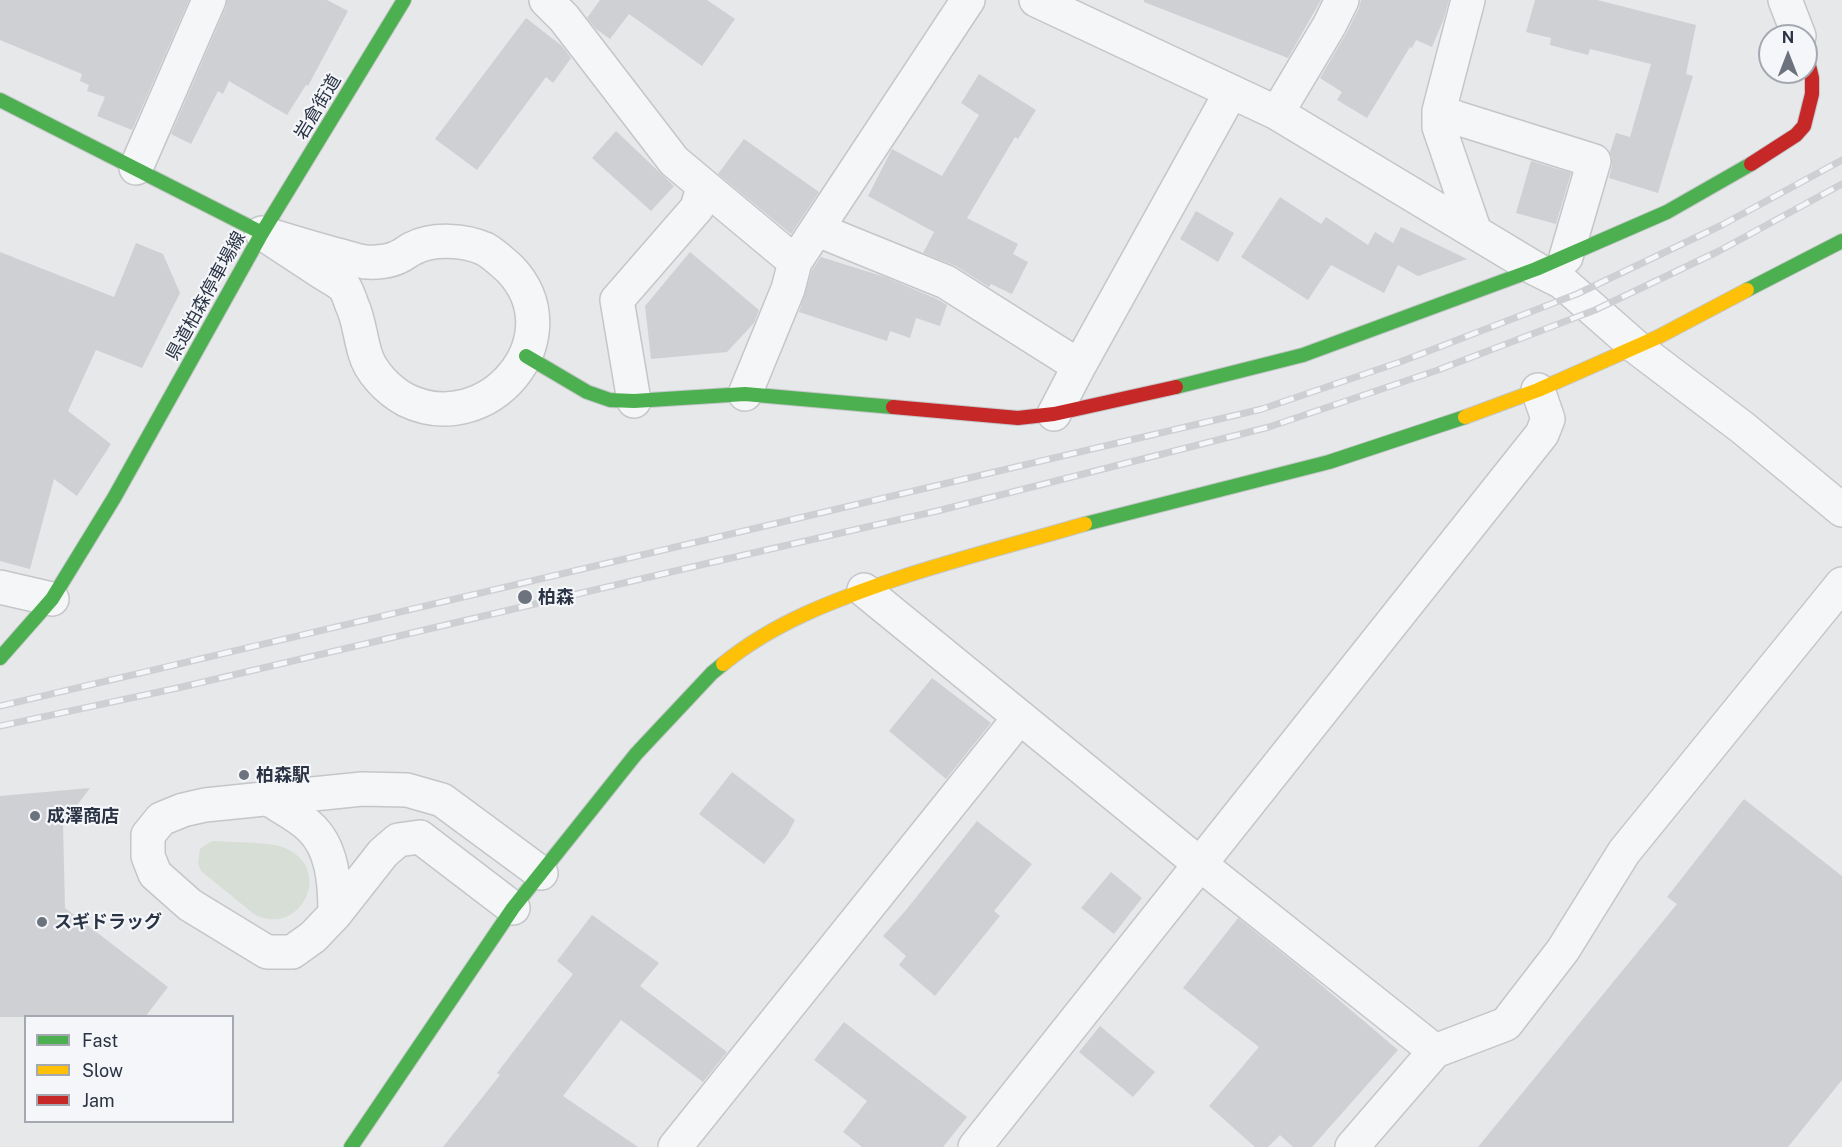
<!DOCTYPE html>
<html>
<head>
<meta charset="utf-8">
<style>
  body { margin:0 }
  #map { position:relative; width:1842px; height:1147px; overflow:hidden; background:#e6e8ea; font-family:"Public Sans",sans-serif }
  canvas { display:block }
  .legend { position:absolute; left:24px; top:1015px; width:210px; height:108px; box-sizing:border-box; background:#f4f6f9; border:2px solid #a4a8b1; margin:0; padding:8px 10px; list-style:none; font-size:18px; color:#2b3445 }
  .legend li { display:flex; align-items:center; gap:12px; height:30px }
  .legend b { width:30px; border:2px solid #a4a8b1 }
  .north { position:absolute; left:1758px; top:24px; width:60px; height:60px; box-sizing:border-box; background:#f4f6f9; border:2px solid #a4a8b1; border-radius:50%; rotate:0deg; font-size:16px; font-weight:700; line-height:24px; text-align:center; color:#2b3445 }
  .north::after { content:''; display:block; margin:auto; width:21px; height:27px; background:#6c737f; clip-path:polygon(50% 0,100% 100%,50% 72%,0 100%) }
</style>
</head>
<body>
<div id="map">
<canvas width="1842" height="1147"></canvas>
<ul class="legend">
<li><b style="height:8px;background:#4caf50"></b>Fast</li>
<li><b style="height:8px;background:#ffc107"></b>Slow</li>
<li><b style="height:8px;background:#c62828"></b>Jam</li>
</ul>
<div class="north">N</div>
</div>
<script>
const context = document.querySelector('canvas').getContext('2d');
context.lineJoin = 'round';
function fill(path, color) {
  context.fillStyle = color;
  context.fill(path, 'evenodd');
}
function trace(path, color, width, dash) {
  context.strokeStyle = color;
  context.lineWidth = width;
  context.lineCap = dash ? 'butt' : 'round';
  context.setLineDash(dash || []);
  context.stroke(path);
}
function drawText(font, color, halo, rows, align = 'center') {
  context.font = font + ' "Public Sans","Noto Sans JP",sans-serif';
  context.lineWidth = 4.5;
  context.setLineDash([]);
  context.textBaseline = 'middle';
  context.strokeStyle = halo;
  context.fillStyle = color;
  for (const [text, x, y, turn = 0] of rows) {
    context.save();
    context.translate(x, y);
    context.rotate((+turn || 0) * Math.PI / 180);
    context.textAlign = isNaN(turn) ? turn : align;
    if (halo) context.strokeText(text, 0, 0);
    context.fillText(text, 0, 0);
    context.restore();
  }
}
fill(new Path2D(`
  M 215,841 C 235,843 267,841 285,848 C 335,869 300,939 254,914 L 201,871 L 198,863 L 200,849 L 210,842 Z`), '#d6ded6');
fill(new Path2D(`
  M 0,0 L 189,0 L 132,130 L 97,116 L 105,97 L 87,91 L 89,85 L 80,81 L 82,74 L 0,40 Z
  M 227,0 L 327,0 L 348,11 L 308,86 L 306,85 L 287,115 L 229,81 L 223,94 L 218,91 L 191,144 L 171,134 L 226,7 Z
  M 600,0 L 707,0 L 735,19 L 702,66 L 629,14 L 610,39 L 596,29 L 587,18 Z
  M 1144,0 L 1321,0 L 1288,58 L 1144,2 Z
  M 1361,0 L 1449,0 L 1443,21 L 1432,47 L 1416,40 L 1412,48 L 1410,47 L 1367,118 L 1337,100 L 1342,92 L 1320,78 L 1346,34 L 1359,8 Z
  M 1535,0 L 1597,0 L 1696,25 L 1686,74 L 1693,76 L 1658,193 L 1609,178 L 1612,166 L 1612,157 L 1610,152 L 1616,133 L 1630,137 L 1651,64 L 1590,49 L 1588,55 L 1550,45 L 1551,38 L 1526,32 Z
  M 526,18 L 562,46 L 571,58 L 553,83 L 546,77 L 477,170 L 435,139 Z
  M 979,74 L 1036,110 L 1018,139 L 1015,137 L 967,218 L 1018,244 L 1013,254 L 1028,262 L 1012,294 L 991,284 L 989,287 L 956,266 L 923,253 L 934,232 L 868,196 L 892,149 L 942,176 L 979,115 L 961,103 Z
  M 616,131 L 674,186 L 651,211 L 592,158 Z
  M 744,139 L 819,192 L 791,234 L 718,174 Z
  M 1531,161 L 1571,173 L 1556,224 L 1516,213 Z
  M 1280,197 L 1321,224 L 1326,217 L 1368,245 L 1375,232 L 1393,243 L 1401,227 L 1467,259 L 1418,276 L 1398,265 L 1384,293 L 1331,265 L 1308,300 L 1241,257 Z
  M 1196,211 L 1234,233 L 1218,262 L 1180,239 Z
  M 136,243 L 163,254 L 180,293 L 142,368 L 96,350 L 68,411 L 111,444 L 77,496 L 54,479 L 30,569 L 0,561 L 0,252 L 114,297 Z
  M 690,252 L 759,310 L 754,323 L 727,352 L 651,359 L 645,306 Z
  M 821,257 L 885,277 L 937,299 L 947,305 L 940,326 L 916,318 L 910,338 L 890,331 L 887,341 L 799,312 L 812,270 Z
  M 932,678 L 991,723 L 946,779 L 889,731 Z
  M 732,772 L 795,820 L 787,835 L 764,864 L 699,814 Z
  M 90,788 L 63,824 L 65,908 L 168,987 L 145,1017 L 0,1017 L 0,796 Z
  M 1744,799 L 1842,876 L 1842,1080 L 1788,1147 L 1478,1147 L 1677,904 L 1667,897 Z
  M 977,821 L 1032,864 L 994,911 L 1000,916 L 935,996 L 899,965 L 906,956 L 883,936 L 906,910 Z
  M 1111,872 L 1142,898 L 1114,934 L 1081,908 Z
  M 592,915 L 659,963 L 640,986 L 727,1052 L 703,1082 L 621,1020 L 563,1096 L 638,1147 L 443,1147 L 500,1075 L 497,1073 L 573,974 L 557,961 Z
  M 1238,918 L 1307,973 L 1398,1050 L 1312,1147 L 1293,1147 L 1280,1135 L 1268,1147 L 1255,1147 L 1209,1106 L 1259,1047 L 1183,988 Z
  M 844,1022 L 967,1117 L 943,1147 L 862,1147 L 843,1132 L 867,1101 L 814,1060 Z
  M 1100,1026 L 1155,1072 L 1133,1097 L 1079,1052 Z`), '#ced0d3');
const street = new Path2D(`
  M 546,0 L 564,18 L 674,161 L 795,262
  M 1036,0 L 1277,113 L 1536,269 L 1562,282 L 1636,347 L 1743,428 L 1842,510
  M 1468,0 L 1439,111 L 1439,127 L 1475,232
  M 1785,0 L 1799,36
  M 1439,111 L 1457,118 L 1594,161 L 1566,257
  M 1277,113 L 1329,26 L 1342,0
  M 136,168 L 209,0
  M 818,230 L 946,282 L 1079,366 L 1054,414
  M 262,233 C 289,241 317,250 345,257 C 352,259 360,262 367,262 C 375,263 391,261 398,257 C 404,255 408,250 414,248 C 433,238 465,240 485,249 C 494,254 502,262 510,269 C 575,337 488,440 406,400 C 389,391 370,372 365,353 C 360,337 359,320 352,305 C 350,300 348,293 345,288 C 340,282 329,277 323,273 C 302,259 282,246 262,233 Z
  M 1079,366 L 1231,92
  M 745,394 L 788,289 L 795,262 L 968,0
  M 634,401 L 617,300 L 697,208 L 703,187
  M 0,587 L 52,599
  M 864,590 L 1201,865 L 1435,1051
  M 269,799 C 282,808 297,815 309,826 C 333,847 335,884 335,914
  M 513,908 L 420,837 L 398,840 L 383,853 L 335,914 L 313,937 L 292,952 L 267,952 L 190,905 L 155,874 L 148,856 L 148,835 L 161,819 L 183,810 L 205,805 L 362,789 L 407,790 L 442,800 L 541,873
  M 675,1147 L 1020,717
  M 975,1147 L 1542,434 L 1548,419 L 1538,390
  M 1352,1147 L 1435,1051 L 1506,1024 L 1563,950 L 1624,852 L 1842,584`);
const fast = new Path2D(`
  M 0,100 L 262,233
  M 1747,290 L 1842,241
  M 526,356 L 587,392 L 610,400 L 634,401 L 745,394 L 893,407
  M 1176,387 L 1303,355 L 1536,269 L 1667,212 L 1751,164
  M 1085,524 L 1329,462 L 1465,417
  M 0,658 L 52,599 L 114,498 L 262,233 L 404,0
  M 351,1147 L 513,908 L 636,754 L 712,673 L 723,664`);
const slow = new Path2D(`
  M 1465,417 L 1538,390 L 1658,337 L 1747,290
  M 723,664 C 774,622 837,599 899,578 C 960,558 1023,542 1085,524`);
const jam = new Path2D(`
  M 1751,164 L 1796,135 L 1804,126 L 1812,94 L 1812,78 L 1806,53
  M 893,407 L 1018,418 L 1054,414 L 1176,387`);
trace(street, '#c4c6c8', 36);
trace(fast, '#c4c6c8', 16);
trace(slow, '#c4c6c8', 16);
trace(jam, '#c4c6c8', 16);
trace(street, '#f5f6f7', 33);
trace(fast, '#4caf50', 14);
trace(slow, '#ffc107', 14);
trace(jam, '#c62828', 14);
const rail = new Path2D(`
  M 0,706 L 1262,409 L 1400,362 L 1577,294 L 1722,225 L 1842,160
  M 0,726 L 182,687 L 709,563 L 937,511 L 1269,427 L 1438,370 L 1595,310 L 1719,251 L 1842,184`);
trace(rail, '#cecfd2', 7);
trace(rail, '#f4f6f9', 4.5, [14]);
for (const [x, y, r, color] of [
  [525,597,8,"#6c737f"],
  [244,775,6,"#6c737f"],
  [35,816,6,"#6c737f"],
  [42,922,6,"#6c737f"]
]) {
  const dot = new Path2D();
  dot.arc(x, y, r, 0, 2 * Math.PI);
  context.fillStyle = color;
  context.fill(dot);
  trace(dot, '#f4f6f9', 2);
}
drawText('18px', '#2b3445', '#f4f6f9', [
  ["岩倉街道",318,107,-59],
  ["県道柏森停車場線",206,296,-61]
]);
drawText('bold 18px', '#2b3445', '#f4f6f9', [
  ["柏森",538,597],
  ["柏森駅",256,775],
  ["成澤商店",47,816],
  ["スギドラッグ",54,922]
], 'left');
</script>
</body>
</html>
